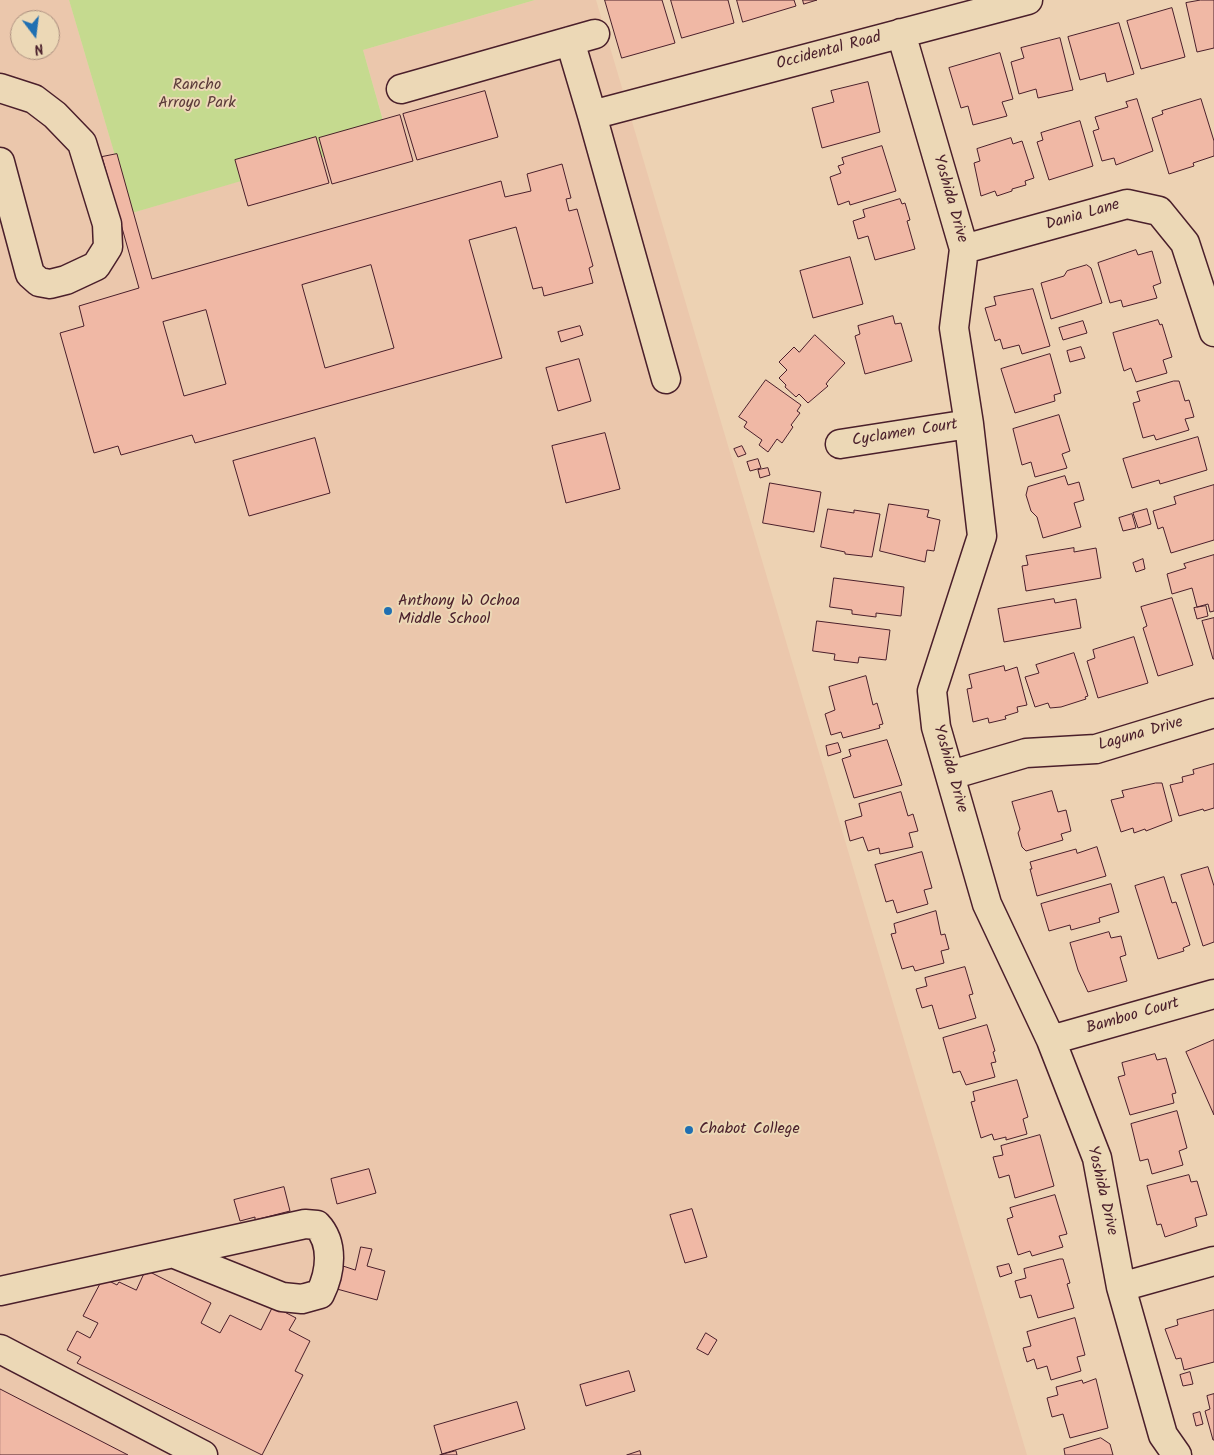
<!DOCTYPE html>
<html>
<head>
<meta charset="utf-8">
<style>
  body { margin:0 }
  #map { position:relative; width:1214px; height:1455px; overflow:hidden; background:#edd2b3; font-family:Kalam,sans-serif }
  canvas { display:block }
  .north { position:absolute; left:10px; top:10px; width:50px; height:50px; box-sizing:border-box; background:#ecd8b6; border:1px solid #ab8e7e; border-radius:50%; rotate:165deg; font-size:14px; font-weight:700; line-height:20px; text-align:center; color:#4a1f2b }
  .north::after { content:''; display:block; margin:auto; width:18px; height:22px; background:#1f6fb2; clip-path:polygon(50% 0,100% 100%,50% 72%,0 100%) }
</style>
</head>
<body>
<div id="map">
<canvas width="1214" height="1455"></canvas>
<div class="north">N</div>
</div>
<script>
const context = document.querySelector('canvas').getContext('2d');
context.lineJoin = 'round';
function fill(path, color) {
  context.fillStyle = color;
  context.fill(path, 'evenodd');
}
function trace(path, color, width, dash) {
  context.strokeStyle = color;
  context.lineWidth = width;
  context.lineCap = dash ? 'butt' : 'round';
  context.setLineDash(dash || []);
  context.stroke(path);
}
function drawText(font, color, halo, rows, align = 'center') {
  context.font = font + ' Kalam,sans-serif';
  context.lineWidth = 4;
  context.setLineDash([]);
  context.textBaseline = 'middle';
  context.strokeStyle = halo;
  context.fillStyle = color;
  for (const [text, x, y, turn = 0] of rows) {
    context.save();
    context.translate(x, y);
    context.rotate((+turn || 0) * Math.PI / 180);
    context.textAlign = isNaN(turn) ? turn : align;
    if (halo) context.strokeText(text, 0, 0);
    context.fillText(text, 0, 0);
    context.restore();
  }
}
fill(new Path2D(`
  M 0,0 L 69,0 L 132,213 L 388,137 L 363,50 L 535,0 L 596,0 L 1027,1455 L 0,1455 ZM 20,20 L 50,20 L 50,50 L 20,50 Z`), '#ebc7ac');
fill(new Path2D(`
  M 69,0 L 535,0 L 363,50 L 388,138 L 132,213 Z`), '#c5da8f');
const building = new Path2D(`
  M 605,0 L 662,0 L 675,43 L 622,58 Z
  M 671,0 L 728,0 L 734,23 L 682,38 Z
  M 737,0 L 794,0 L 796,6 L 743,22 Z
  M 803,0 L 817,0 L 804,4 Z
  M 1201,0 L 1214,0 L 1214,48 L 1197,52 L 1186,3 Z
  M 1172,8 L 1185,57 L 1141,69 L 1127,21 Z
  M 1119,23 L 1134,74 L 1107,82 L 1105,73 L 1080,80 L 1068,37 Z
  M 1060,38 L 1073,90 L 1038,98 L 1036,89 L 1019,94 L 1011,62 L 1024,58 L 1021,48 Z
  M 1000,53 L 1013,99 L 1002,102 L 1007,116 L 973,125 L 968,106 L 961,108 L 949,68 Z
  M 868,82 L 880,132 L 822,148 L 812,108 L 834,102 L 831,91 Z
  M 485,91 L 498,137 L 417,160 L 403,114 Z
  M 1137,99 L 1153,151 L 1116,165 L 1114,158 L 1102,161 L 1093,131 L 1099,129 L 1095,117 L 1128,107 L 1126,102 Z
  M 1201,99 L 1214,141 L 1214,156 L 1193,163 L 1194,166 L 1169,174 L 1152,118 L 1163,114 L 1162,111 Z
  M 400,115 L 413,161 L 332,184 L 319,138 Z
  M 1080,121 L 1093,166 L 1049,180 L 1037,142 L 1043,140 L 1041,133 Z
  M 316,137 L 329,183 L 248,206 L 235,160 Z
  M 1011,138 L 1013,144 L 1022,141 L 1034,178 L 1025,181 L 1026,185 L 1012,189 L 1012,191 L 997,196 L 995,191 L 981,196 L 974,163 L 980,161 L 977,149 Z
  M 882,146 L 896,191 L 850,205 L 849,201 L 838,205 L 830,177 L 841,173 L 838,166 L 844,164 L 842,158 Z
  M 117,154 L 152,279 L 501,181 L 505,197 L 531,191 L 527,174 L 562,164 L 571,198 L 566,199 L 569,211 L 577,209 L 593,266 L 589,268 L 593,283 L 544,296 L 542,287 L 533,289 L 516,227 L 469,240 L 502,358 L 195,443 L 192,435 L 121,455 L 118,446 L 94,453 L 60,333 L 84,326 L 79,306 L 139,288 L 102,157 ZM 371,265 L 394,348 L 325,368 L 302,285 ZM 206,310 L 226,384 L 184,396 L 163,322 Z
  M 900,199 L 902,204 L 905,203 L 910,220 L 907,221 L 915,249 L 875,260 L 868,236 L 858,239 L 853,221 L 865,217 L 863,210 Z
  M 1136,250 L 1138,255 L 1152,251 L 1161,283 L 1153,286 L 1157,298 L 1123,307 L 1121,300 L 1110,303 L 1098,263 Z
  M 850,257 L 863,304 L 813,318 L 800,271 Z
  M 1087,265 L 1091,268 L 1102,303 L 1051,319 L 1041,283 L 1064,276 L 1067,271 Z
  M 1033,289 L 1050,346 L 1022,354 L 1019,345 L 1003,349 L 1000,339 L 995,341 L 985,308 L 996,305 L 994,297 Z
  M 893,316 L 895,324 L 901,323 L 912,361 L 865,374 L 855,336 L 860,334 L 858,326 Z
  M 1158,320 L 1160,325 L 1162,324 L 1172,357 L 1163,360 L 1167,373 L 1136,382 L 1131,368 L 1124,371 L 1113,333 Z
  M 1083,321 L 1087,333 L 1063,340 L 1059,328 Z
  M 580,326 L 583,335 L 561,342 L 558,332 Z
  M 815,335 L 845,363 L 829,380 L 826,384 L 828,386 L 808,403 L 799,394 L 796,397 L 785,387 L 786,385 L 779,378 L 787,370 L 779,362 L 794,347 L 799,352 Z
  M 1081,347 L 1085,358 L 1070,362 L 1067,351 Z
  M 1050,354 L 1061,393 L 1054,395 L 1055,401 L 1015,413 L 1001,369 Z
  M 579,359 L 591,401 L 558,411 L 546,368 Z
  M 766,380 L 801,405 L 797,411 L 800,413 L 791,425 L 793,427 L 782,443 L 777,439 L 768,452 L 759,445 L 762,440 L 744,427 L 747,422 L 739,417 Z
  M 1174,381 L 1179,381 L 1185,401 L 1189,400 L 1194,417 L 1185,419 L 1189,430 L 1156,440 L 1154,435 L 1143,438 L 1133,403 L 1140,401 L 1137,392 Z
  M 1059,415 L 1070,451 L 1062,454 L 1067,468 L 1035,477 L 1031,462 L 1022,465 L 1013,429 Z
  M 605,433 L 620,489 L 566,503 L 552,446 Z
  M 1198,437 L 1207,470 L 1160,484 L 1159,480 L 1132,488 L 1123,459 Z
  M 315,438 L 330,493 L 249,516 L 233,461 Z
  M 742,446 L 746,454 L 738,457 L 734,449 Z
  M 758,459 L 761,468 L 750,471 L 747,462 Z
  M 768,468 L 770,475 L 760,478 L 758,470 Z
  M 1065,476 L 1068,485 L 1079,482 L 1084,500 L 1074,503 L 1081,527 L 1043,538 L 1037,517 L 1031,511 L 1026,495 L 1028,487 Z
  M 770,483 L 821,492 L 814,532 L 763,523 Z
  M 1214,485 L 1214,540 L 1171,553 L 1163,527 L 1158,529 L 1153,511 L 1176,504 L 1174,497 Z
  M 889,504 L 929,510 L 927,517 L 940,520 L 934,551 L 927,550 L 925,562 L 880,551 Z
  M 828,509 L 854,513 L 854,510 L 880,514 L 872,557 L 845,554 L 845,552 L 821,547 Z
  M 1147,509 L 1151,524 L 1138,528 L 1133,513 Z
  M 1132,514 L 1136,528 L 1123,531 L 1119,518 Z
  M 1074,548 L 1074,552 L 1096,548 L 1101,578 L 1026,591 L 1022,566 L 1028,565 L 1026,556 Z
  M 1214,555 L 1214,611 L 1210,612 L 1208,604 L 1197,607 L 1192,588 L 1172,594 L 1167,574 L 1186,568 L 1184,564 Z
  M 1143,559 L 1145,569 L 1136,572 L 1133,563 Z
  M 834,578 L 904,587 L 901,616 L 876,613 L 876,617 L 852,614 L 852,610 L 830,607 Z
  M 1172,598 L 1193,665 L 1158,676 L 1143,628 L 1147,626 L 1141,607 Z
  M 1054,599 L 1055,603 L 1076,599 L 1081,628 L 1004,642 L 998,609 Z
  M 1206,606 L 1208,616 L 1197,619 L 1194,608 Z
  M 1214,618 L 1214,659 L 1213,659 L 1202,621 Z
  M 817,621 L 890,630 L 886,660 L 859,657 L 858,663 L 834,660 L 835,654 L 813,651 Z
  M 1134,637 L 1148,683 L 1098,698 L 1087,661 L 1095,658 L 1093,650 Z
  M 1074,653 L 1088,696 L 1085,697 L 1086,699 L 1061,707 L 1050,708 L 1048,703 L 1035,707 L 1025,677 L 1039,673 L 1036,665 Z
  M 1004,666 L 1005,671 L 1017,667 L 1027,705 L 1017,707 L 1018,712 L 1005,716 L 1006,719 L 989,723 L 988,718 L 973,722 L 967,689 L 972,688 L 969,675 Z
  M 866,676 L 873,705 L 877,703 L 883,724 L 879,725 L 880,728 L 843,738 L 841,732 L 831,735 L 825,714 L 835,710 L 829,687 Z
  M 887,740 L 902,785 L 854,798 L 842,759 L 851,756 L 849,750 Z
  M 838,743 L 841,752 L 828,756 L 826,746 Z
  M 1214,764 L 1214,808 L 1204,811 L 1203,809 L 1179,816 L 1170,785 L 1183,782 L 1182,777 L 1194,774 L 1193,770 Z
  M 1156,783 L 1162,783 L 1172,821 L 1146,831 L 1145,829 L 1134,833 L 1133,828 L 1121,832 L 1111,800 L 1124,797 L 1122,791 Z
  M 1052,791 L 1058,812 L 1066,810 L 1071,831 L 1061,834 L 1063,840 L 1026,851 L 1022,847 L 1018,833 L 1020,829 L 1012,802 Z
  M 901,792 L 908,816 L 913,814 L 918,831 L 909,833 L 913,847 L 880,854 L 879,848 L 868,851 L 863,837 L 850,841 L 845,821 L 862,816 L 859,804 Z
  M 1097,847 L 1106,876 L 1037,896 L 1030,869 L 1032,869 L 1030,862 L 1076,849 L 1077,853 Z
  M 922,852 L 932,888 L 924,890 L 928,904 L 897,913 L 893,900 L 886,902 L 875,865 Z
  M 1208,867 L 1214,886 L 1214,942 L 1203,946 L 1181,875 Z
  M 1164,877 L 1172,903 L 1176,902 L 1190,945 L 1183,948 L 1184,951 L 1158,959 L 1135,886 Z
  M 1111,884 L 1119,912 L 1099,918 L 1100,922 L 1071,930 L 1070,925 L 1049,931 L 1041,904 Z
  M 936,911 L 941,935 L 945,934 L 949,949 L 941,951 L 944,963 L 915,971 L 913,966 L 902,969 L 891,934 L 896,933 L 894,924 Z
  M 1109,932 L 1111,938 L 1121,936 L 1126,955 L 1120,957 L 1127,981 L 1088,992 L 1078,970 L 1070,943 Z
  M 965,967 L 973,994 L 969,995 L 976,1018 L 939,1029 L 932,1005 L 922,1008 L 916,989 L 927,986 L 925,978 Z
  M 987,1025 L 995,1051 L 993,1052 L 996,1062 L 991,1063 L 995,1077 L 966,1085 L 960,1071 L 953,1073 L 943,1038 Z
  M 1214,1040 L 1214,1115 L 1186,1052 Z
  M 1155,1054 L 1157,1060 L 1166,1058 L 1176,1093 L 1172,1094 L 1174,1103 L 1130,1115 L 1118,1077 L 1125,1075 L 1122,1063 Z
  M 1017,1080 L 1028,1117 L 1023,1119 L 1027,1134 L 1006,1140 L 1006,1137 L 994,1140 L 992,1134 L 981,1138 L 971,1102 L 975,1101 L 973,1092 Z
  M 1177,1111 L 1187,1148 L 1179,1151 L 1183,1165 L 1152,1174 L 1148,1159 L 1140,1161 L 1131,1124 Z
  M 1040,1135 L 1054,1186 L 1015,1198 L 1009,1175 L 999,1178 L 993,1157 L 1003,1155 L 1001,1146 Z
  M 369,1169 L 376,1193 L 337,1204 L 331,1179 Z
  M 1189,1175 L 1191,1182 L 1197,1181 L 1207,1215 L 1195,1218 L 1197,1226 L 1165,1237 L 1161,1224 L 1157,1225 L 1147,1186 Z
  M 284,1187 L 290,1211 L 255,1220 L 255,1217 L 240,1221 L 234,1200 Z
  M 1055,1195 L 1067,1234 L 1059,1236 L 1063,1247 L 1032,1256 L 1030,1251 L 1018,1255 L 1007,1219 L 1013,1217 L 1010,1208 Z
  M 692,1209 L 707,1257 L 685,1263 L 670,1215 Z
  M 361,1247 L 372,1249 L 367,1266 L 385,1271 L 377,1300 L 337,1289 L 343,1266 L 355,1270 Z
  M 1060,1259 L 1063,1259 L 1070,1283 L 1067,1284 L 1074,1308 L 1038,1318 L 1031,1295 L 1020,1298 L 1015,1281 L 1026,1278 L 1024,1269 Z
  M 1009,1264 L 1012,1273 L 1000,1277 L 997,1267 Z
  M 146,1270 L 211,1303 L 201,1323 L 220,1333 L 230,1315 L 261,1330 L 273,1306 L 296,1318 L 289,1330 L 310,1341 L 295,1371 L 303,1375 L 262,1455 L 77,1363 L 81,1357 L 67,1350 L 77,1331 L 90,1338 L 98,1323 L 83,1316 L 103,1278 L 117,1285 L 119,1282 L 136,1290 Z
  M 1214,1310 L 1214,1362 L 1184,1370 L 1181,1358 L 1176,1359 L 1165,1329 L 1178,1325 L 1177,1320 Z
  M 1075,1318 L 1085,1355 L 1077,1357 L 1081,1371 L 1051,1380 L 1047,1366 L 1037,1369 L 1034,1359 L 1027,1362 L 1023,1348 L 1031,1346 L 1027,1332 Z
  M 706,1333 L 717,1340 L 708,1355 L 697,1349 Z
  M 629,1371 L 635,1391 L 586,1406 L 580,1385 Z
  M 1190,1372 L 1193,1384 L 1183,1386 L 1180,1375 Z
  M 1096,1379 L 1108,1428 L 1070,1438 L 1063,1414 L 1052,1417 L 1047,1398 L 1058,1395 L 1056,1387 L 1082,1380 L 1083,1383 Z
  M 0,1389 L 128,1455 L 0,1455 Z
  M 1214,1394 L 1214,1440 L 1213,1440 L 1205,1411 L 1210,1409 L 1207,1396 Z
  M 517,1402 L 525,1429 L 442,1454 L 434,1426 Z
  M 1200,1412 L 1203,1424 L 1196,1426 L 1193,1414 Z
  M 1101,1438 L 1110,1444 L 1113,1455 L 1065,1455 L 1064,1449 Z
  M 456,1451 L 457,1455 L 440,1455 Z
  M 640,1451 L 641,1455 L 627,1455 Z`);
fill(building, '#f0b8a5');
trace(building, '#4a1f2b', 1);
const minor = new Path2D(`
  M 901,33 L 964,249 L 954,328 L 969,424 L 982,536 L 932,691 L 936,727 L 987,904 L 1051,1040 L 1097,1158 L 1121,1287 L 1163,1435 L 1177,1455
  M 570,41 L 592,115
  M 0,88 L 34,99 L 55,115 L 82,143 L 107,224 L 108,247 L 96,266 L 66,280 L 50,284 L 39,282 L 30,274 L 0,162
  M 401,89 L 595,34
  M 964,249 L 1127,204 L 1159,211 L 1185,243 L 1214,332
  M 666,379 L 592,115 L 1028,0
  M 840,444 L 969,424
  M 951,775 L 1026,753 L 1096,749 L 1214,713
  M 1051,1040 L 1214,994
  M 1121,1287 L 1214,1261
  M 0,1291 L 305,1224 L 317,1225 C 334,1243 331,1272 320,1294 L 302,1299 L 282,1297 L 175,1254
  M 0,1349 L 203,1455`);
trace(minor, '#4a1f2b', 31);
trace(minor, '#ecd8b6', 28);
for (const [x, y, r, color] of [
  [388,611,5,"#1f6fb2"],
  [689,1130,5,"#1f6fb2"]
]) {
  const dot = new Path2D();
  dot.arc(x, y, r, 0, 2 * Math.PI);
  context.fillStyle = color;
  context.fill(dot);
  trace(dot, '#ecd8b6', 2);
}
drawText('16px', '#4a1f2b', '#ecd8b6', [
  ["Occidental Road",829,52,-15],
  ["Yoshida Drive",949,199,74],
  ["Dania Lane",1083,216,-16],
  ["Cyclamen Court",905,434,-9],
  ["Laguna Drive",1141,735,-16],
  ["Yoshida Drive",949,769,74],
  ["Bamboo Court",1133,1017,-16],
  ["Yoshida Drive",1101,1191,77]
]);
drawText('16px', '#5c3b3a', '#ecd8b6', [
  ["Rancho",197,86],
  ["Arroyo Park",197,104]
]);
drawText('16px', '#4a1f2b', '#ecd8b6', [
  ["Anthony W Ochoa",398,602],
  ["Middle School",398,620],
  ["Chabot College",699,1130]
], 'left');
</script>
</body>
</html>
